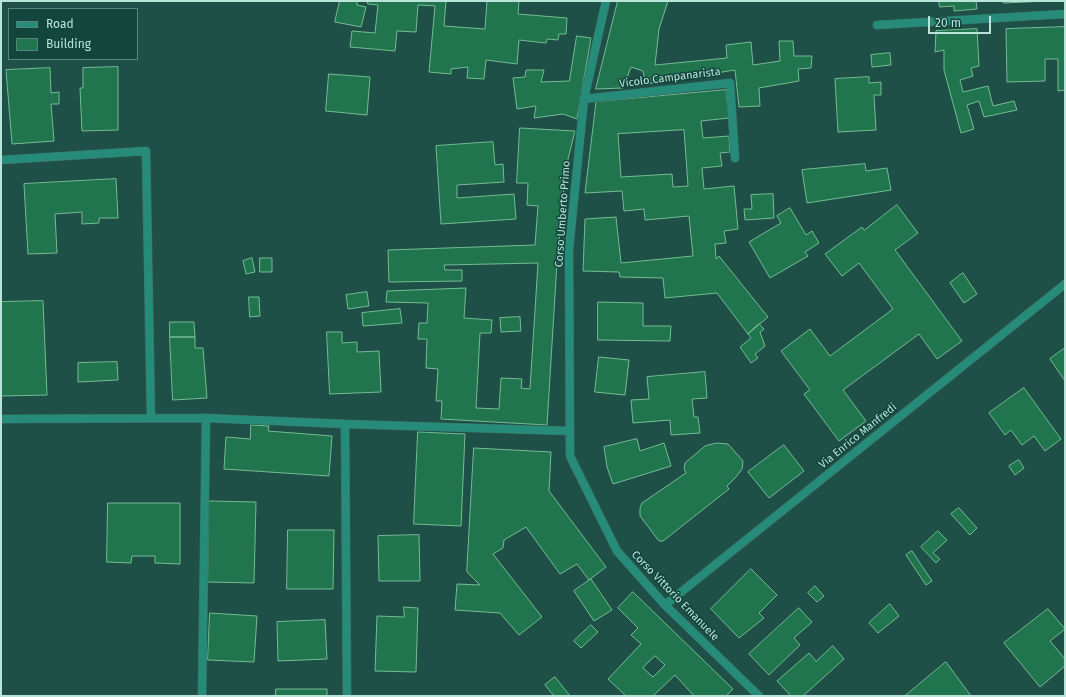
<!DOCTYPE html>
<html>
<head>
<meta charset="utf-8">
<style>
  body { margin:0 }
  #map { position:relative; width:1066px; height:697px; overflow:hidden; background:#1f5047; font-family:"Fira Sans",sans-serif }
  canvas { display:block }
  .frame { position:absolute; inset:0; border:2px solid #b9e4da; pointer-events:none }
  .legend { position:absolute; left:8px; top:8px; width:130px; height:52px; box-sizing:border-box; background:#12453c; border:1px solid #55857b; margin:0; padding:5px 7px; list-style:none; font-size:12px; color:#b9e4da }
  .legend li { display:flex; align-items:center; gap:8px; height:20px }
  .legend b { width:20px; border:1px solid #55857b }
  .scale { position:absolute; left:928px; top:16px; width:63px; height:18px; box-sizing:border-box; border:2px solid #b9e4da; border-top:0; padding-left:5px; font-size:12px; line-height:14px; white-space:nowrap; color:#b9e4da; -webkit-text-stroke:3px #12453c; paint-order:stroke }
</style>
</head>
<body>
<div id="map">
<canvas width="1066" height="697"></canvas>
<div class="frame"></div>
<ul class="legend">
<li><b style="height:5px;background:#278b7a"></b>Road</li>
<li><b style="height:11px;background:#21754e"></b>Building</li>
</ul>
<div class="scale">20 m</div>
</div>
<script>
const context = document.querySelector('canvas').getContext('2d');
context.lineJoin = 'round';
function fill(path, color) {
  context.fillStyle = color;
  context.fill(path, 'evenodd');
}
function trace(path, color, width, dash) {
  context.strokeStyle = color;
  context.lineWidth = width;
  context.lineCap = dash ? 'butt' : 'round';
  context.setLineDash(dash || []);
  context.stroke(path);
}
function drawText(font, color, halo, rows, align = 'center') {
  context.font = font + ' "Fira Sans",sans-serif';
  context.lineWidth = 3;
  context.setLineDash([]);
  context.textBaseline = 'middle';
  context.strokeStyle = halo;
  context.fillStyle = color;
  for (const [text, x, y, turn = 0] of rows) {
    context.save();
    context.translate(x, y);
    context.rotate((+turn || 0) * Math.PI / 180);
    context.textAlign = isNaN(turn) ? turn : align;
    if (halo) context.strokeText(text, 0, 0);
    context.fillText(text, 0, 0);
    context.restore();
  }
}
const building = new Path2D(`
  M 340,1 L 357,1 L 357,5 L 366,7 L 361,27 L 335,22 Z
  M 368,1 L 446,1 L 444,26 L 485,29 L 487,1 L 519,1 L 518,14 L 567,18 L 566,34 L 559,34 L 558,40 L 547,39 L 546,43 L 519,40 L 517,64 L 486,60 L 484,79 L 467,78 L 468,67 L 451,69 L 451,74 L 429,72 L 435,6 L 418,5 L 416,32 L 397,31 L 395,51 L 350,47 L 352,31 L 375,33 L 378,5 L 368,4 Z
  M 618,1 L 668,1 L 659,29 L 655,65 L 727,58 L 726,45 L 751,42 L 753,65 L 780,61 L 779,41 L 793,41 L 794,56 L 812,56 L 811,68 L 798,69 L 799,81 L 759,88 L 760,106 L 739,107 L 735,70 L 646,84 L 643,71 L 631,67 L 623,88 L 596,89 Z
  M 939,1 L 976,1 L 977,9 L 954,11 L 954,6 L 940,7 Z
  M 1004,1 L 1047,1 L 1004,3 Z
  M 1065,27 L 1065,90 L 1058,91 L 1058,59 L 1045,59 L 1045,81 L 1007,82 L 1006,29 Z
  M 977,29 L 979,66 L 971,68 L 973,76 L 960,80 L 963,92 L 988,86 L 993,106 L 1014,101 L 1017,110 L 984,117 L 979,101 L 967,105 L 974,129 L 961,133 L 944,70 L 944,50 L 935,52 L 936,31 Z
  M 577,36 L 591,38 L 577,119 L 563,114 L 534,118 L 536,106 L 517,109 L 513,78 L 525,77 L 526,70 L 544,70 L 541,82 L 569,81 Z
  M 890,53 L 891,65 L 872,67 L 871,55 Z
  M 118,67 L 118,130 L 82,131 L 80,88 L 83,88 L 83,68 Z
  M 50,68 L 51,93 L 59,92 L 59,104 L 51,104 L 54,141 L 12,144 L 6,70 Z
  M 329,74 L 370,77 L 367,115 L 326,111 Z
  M 869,77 L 869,83 L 881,82 L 881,95 L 874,95 L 876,130 L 838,132 L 835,79 Z
  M 726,90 L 729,118 L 701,121 L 703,138 L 729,136 L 730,152 L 720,153 L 722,166 L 702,168 L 704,189 L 734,186 L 738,229 L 724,231 L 726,243 L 715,244 L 716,259 L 719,256 L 768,317 L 748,334 L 717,293 L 665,298 L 663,278 L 620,277 L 619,272 L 583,271 L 585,219 L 616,217 L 621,263 L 693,256 L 689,216 L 645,220 L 644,209 L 624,211 L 622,191 L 585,193 L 596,102 ZM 684,130 L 688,186 L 673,187 L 672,174 L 621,177 L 618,134 Z
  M 520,128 L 575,131 L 566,167 L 557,263 L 547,425 L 441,419 L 442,401 L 436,401 L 438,369 L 426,368 L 427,339 L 418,339 L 419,323 L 427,323 L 428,303 L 386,302 L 387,291 L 466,288 L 464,318 L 492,320 L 491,333 L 480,333 L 476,408 L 499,409 L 501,378 L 522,379 L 521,388 L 530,389 L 538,263 L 444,265 L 445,270 L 462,270 L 462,281 L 389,282 L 388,250 L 535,245 L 538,206 L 527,205 L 528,183 L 517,183 Z
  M 493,142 L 495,165 L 503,164 L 504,182 L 457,185 L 457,198 L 514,194 L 516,219 L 441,224 L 436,146 Z
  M 865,164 L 866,171 L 887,168 L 891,190 L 807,203 L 802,170 Z
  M 116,179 L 118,218 L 99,218 L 99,223 L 82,224 L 82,212 L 55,214 L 57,253 L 28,254 L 24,184 Z
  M 773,194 L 774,218 L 745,220 L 744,209 L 752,209 L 751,195 Z
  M 897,205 L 918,233 L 895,250 L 962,341 L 937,359 L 919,334 L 843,390 L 866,421 L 839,441 L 804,394 L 810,390 L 781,351 L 810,329 L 830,356 L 893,309 L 859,263 L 842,276 L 825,254 L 862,227 L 864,230 Z
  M 790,208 L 806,235 L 812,231 L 819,243 L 805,252 L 808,256 L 770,278 L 749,242 L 781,223 L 777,216 Z
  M 252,258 L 255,272 L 246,274 L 243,261 Z
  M 260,258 L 272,258 L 272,272 L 260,272 Z
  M 963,273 L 977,294 L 964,303 L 950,283 Z
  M 367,292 L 369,306 L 348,309 L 346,295 Z
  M 249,297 L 259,297 L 260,316 L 250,317 Z
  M 43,301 L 47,395 L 1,396 L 1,302 Z
  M 598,302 L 643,303 L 643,326 L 671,326 L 670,341 L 598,340 Z
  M 400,309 L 402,323 L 363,326 L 362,313 Z
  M 520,317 L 521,331 L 501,332 L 500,318 Z
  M 170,322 L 194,322 L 195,337 L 170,337 Z
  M 759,324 L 764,329 L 760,332 L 765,346 L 755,354 L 758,358 L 751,363 L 740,347 L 751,338 L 748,334 Z
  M 327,332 L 342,332 L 342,343 L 357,342 L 357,352 L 379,351 L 381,392 L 330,394 Z
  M 170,337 L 195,337 L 195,348 L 203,348 L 207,398 L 173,400 Z
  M 1065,348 L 1065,381 L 1050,359 Z
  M 599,357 L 629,360 L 625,395 L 595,392 Z
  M 117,362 L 118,380 L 78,382 L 78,363 Z
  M 705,372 L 707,398 L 692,399 L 694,417 L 698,417 L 700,433 L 671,435 L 670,420 L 633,423 L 631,400 L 649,399 L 647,377 Z
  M 1024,388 L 1061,439 L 1045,451 L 1034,436 L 1022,445 L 1011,430 L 1005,435 L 989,413 Z
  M 251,425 L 269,426 L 268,431 L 332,436 L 329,476 L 224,469 L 226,437 L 250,439 Z
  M 418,432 L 465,434 L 461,526 L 414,524 Z
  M 637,439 L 640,451 L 664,443 L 671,466 L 613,484 L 607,467 L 604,447 Z
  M 717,443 L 728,444 L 743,461 L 742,469 L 736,477 L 727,486 L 729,489 L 663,541 L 659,541 L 640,516 L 640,508 L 642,503 L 686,473 L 684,469 L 685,463 L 705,446 Z
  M 784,445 L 804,471 L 769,498 L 748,472 Z
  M 474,448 L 551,452 L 549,491 L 606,567 L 589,580 L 577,564 L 560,574 L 526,527 L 504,540 L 503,548 L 493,554 L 542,617 L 519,635 L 500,613 L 455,610 L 457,584 L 480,585 L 467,572 Z
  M 1019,460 L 1024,468 L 1015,475 L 1009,466 Z
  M 209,501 L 256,502 L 254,583 L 208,582 Z
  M 108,503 L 180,503 L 180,564 L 155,563 L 155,556 L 132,556 L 131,563 L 107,562 Z
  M 959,508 L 977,528 L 970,535 L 951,514 Z
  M 288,530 L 334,530 L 333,589 L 287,589 Z
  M 938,531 L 947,540 L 933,553 L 940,559 L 936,563 L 921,547 Z
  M 419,535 L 420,581 L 379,581 L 378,536 Z
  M 912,551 L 932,581 L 926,585 L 906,555 Z
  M 751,569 L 777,595 L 759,613 L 764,618 L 739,638 L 711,609 Z
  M 591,579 L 612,610 L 594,621 L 574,591 Z
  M 815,586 L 824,596 L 817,602 L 808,593 Z
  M 633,592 L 733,689 L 726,696 L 694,696 L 675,675 L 653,696 L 626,696 L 608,679 L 641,644 L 631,635 L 638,628 L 618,608 ZM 655,656 L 665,665 L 653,677 L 643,668 Z
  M 890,604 L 899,616 L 878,633 L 869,623 Z
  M 404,607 L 418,608 L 416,672 L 375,671 L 377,616 L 404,617 Z
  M 799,608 L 812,622 L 794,638 L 800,645 L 769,675 L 749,654 Z
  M 1048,609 L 1065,629 L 1050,641 L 1065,659 L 1065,666 L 1040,687 L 1004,643 Z
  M 210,613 L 257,616 L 254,662 L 208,660 Z
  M 325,620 L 327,659 L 278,661 L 277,622 Z
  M 591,625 L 598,632 L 581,648 L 574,641 Z
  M 833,646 L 844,659 L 803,696 L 791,696 L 777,681 L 809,653 L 816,661 Z
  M 946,662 L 971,696 L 905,696 Z
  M 555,677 L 570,696 L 554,696 L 545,685 Z
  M 276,689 L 327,689 L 327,696 L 276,696 Z`);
fill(building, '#21754e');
trace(building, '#74bc94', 1);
const lane = new Path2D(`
  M 584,99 L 730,83 L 735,158`);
const street = new Path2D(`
  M 606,1 L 584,99 L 569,250 L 570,456 L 617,551 L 665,605 L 759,696
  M 877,25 L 1065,14
  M 1,160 L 146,151 L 151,418
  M 1,419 L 206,418 L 345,424 L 570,431
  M 345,424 L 347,696
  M 665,605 L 1065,284
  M 202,696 L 206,418`);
trace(lane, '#3b6e64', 9);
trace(street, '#3b6e64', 9);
trace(lane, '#278b7a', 8);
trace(street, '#278b7a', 8);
drawText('11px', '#b9e4da', '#12453c', [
  ["Vicolo Campanarista",670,78,-7],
  ["Corso Umberto Primo",563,214,-86],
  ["Via Enrico Manfredi",858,436,-39],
  ["Corso Vittorio Emanuele",675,596,46]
]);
</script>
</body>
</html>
